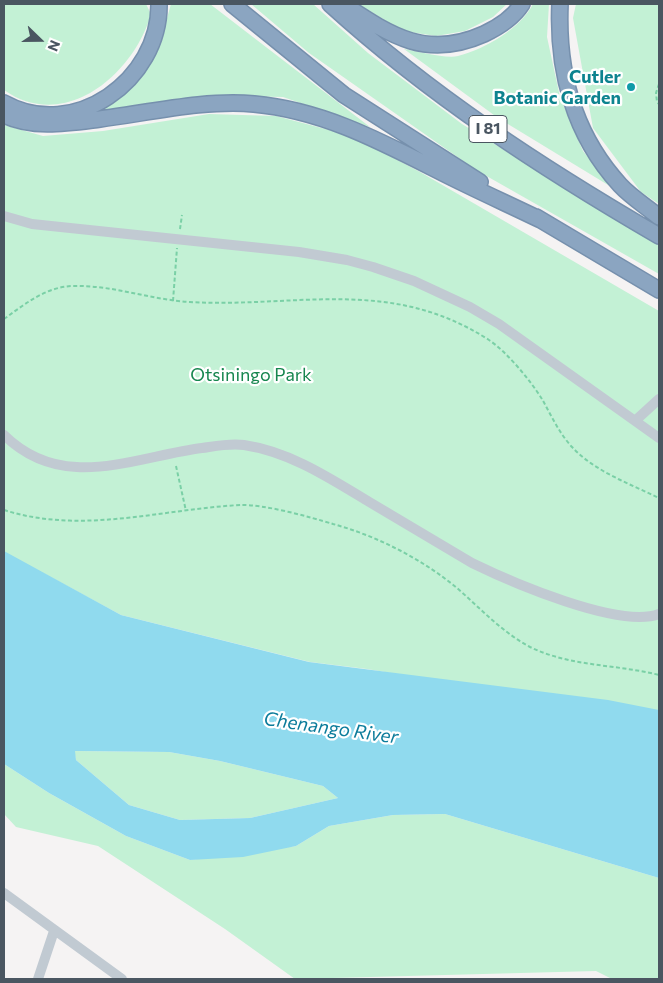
<!DOCTYPE html>
<html>
<head>
<meta charset="utf-8">
<style>
  body { margin:0 }
  #map { position:relative; width:663px; height:983px; overflow:hidden; background:#f5f3f3; font-family:Commissioner,sans-serif }
  canvas { display:block }
  .frame { position:absolute; inset:0; border:5px solid #4a5661; pointer-events:none }
  .north { position:absolute; left:15px; top:15px; width:50px; height:50px; -webkit-text-stroke:4px #fff; paint-order:stroke; rotate:112deg; font-size:14px; font-weight:700; line-height:20px; text-align:center; color:#4a5661 }
  .north::after { content:''; display:block; margin:auto; width:18px; height:22px; background:#4a5661; clip-path:polygon(50% 0,100% 100%,50% 72%,0 100%) }
</style>
</head>
<body>
<div id="map">
<canvas width="663" height="983"></canvas>
<div class="frame"></div>
<div class="north">N</div>
</div>
<script>
const context = document.querySelector('canvas').getContext('2d');
context.lineJoin = 'round';
function fill(path, color) {
  context.fillStyle = color;
  context.fill(path, 'evenodd');
}
function trace(path, color, width, dash) {
  context.strokeStyle = color;
  context.lineWidth = width;
  context.lineCap = dash ? 'butt' : 'round';
  context.setLineDash(dash || []);
  context.stroke(path);
}
function drawText(font, color, halo, rows, align = 'center') {
  context.font = font + ' Commissioner,sans-serif';
  context.lineWidth = 4.5;
  context.setLineDash([]);
  context.textBaseline = 'middle';
  context.strokeStyle = halo;
  context.fillStyle = color;
  for (const [text, x, y, turn = 0] of rows) {
    context.save();
    context.translate(x, y);
    context.rotate((+turn || 0) * Math.PI / 180);
    context.textAlign = isNaN(turn) ? turn : align;
    if (halo) context.strokeText(text, 0, 0);
    context.fillText(text, 0, 0);
    context.restore();
  }
}
fill(new Path2D(`
  M 4,4 L 146,4 L 151,14 C 134,74 65,133 4,90 Z
  M 171,4 L 210,4 L 370,127 L 283,97 L 235,96 L 97,112 L 134,86 L 158,50 Z
  M 251,4 L 313,4 L 368,53 L 462,124 L 659,245 L 659,274 L 476,170 L 309,53 Z
  M 358,4 L 507,4 L 493,17 L 465,31 L 436,36 L 403,31 Z
  M 533,4 L 549,4 L 547,37 L 560,97 L 583,151 L 613,188 L 498,118 L 404,49 C 417,51 446,59 458,56 C 485,49 520,29 533,4 Z
  M 576,4 L 659,4 L 659,204 L 641,192 L 593,128 L 573,18 Z
  M 209,114 L 276,116 L 352,136 L 420,172 L 659,311 L 659,718 L 367,669 L 310,662 L 121,615 L 4,552 L 4,125 L 43,136 L 103,131 Z
  M 74,751 L 169,752 L 220,761 L 323,786 L 338,798 L 250,818 L 180,820 L 129,805 L 76,760 Z
  M 4,764 L 49,793 L 126,836 L 190,860 L 296,846 L 329,826 L 393,815 L 445,814 L 659,878 L 659,979 L 612,979 L 596,971 L 295,979 L 225,929 L 98,846 L 16,827 L 4,814 Z`), '#c3f1d5');
fill(new Path2D(`
  M 4,551 L 121,615 L 309,662 L 608,700 L 659,710 L 659,878 L 445,814 L 393,815 L 329,826 L 296,846 L 243,857 L 190,860 L 126,836 L 49,793 L 4,764 ZM 75,751 L 169,752 L 220,761 L 323,786 L 338,798 L 250,818 L 180,820 L 129,805 L 76,760 Z`), '#90daee');
const highway = new Path2D(`
  M 232,4 L 344,95 L 480,182
  M 330,4 C 430,95 542,168 659,236
  M 343,4 C 390,35 426,60 484,34 C 499,27 513,18 522,4
  M 560,4 C 557,71 574,135 620,185 C 631,197 647,207 659,217
  M 4,103 C 74,142 160,80 159,4
  M 4,115 C 34,129 68,123 100,119 C 147,113 208,99 254,104 C 321,110 378,140 437,170 C 472,188 508,204 543,221
  M 536,217 L 659,290`);
trace(highway, '#7690ad', 18);
trace(new Path2D(`
  M 659,84 L 656,93 L 657,102 L 659,104
  M 180,229 L 182,215
  M 173,301 L 177,248
  M 4,319 C 25,304 47,286 74,286 C 113,285 152,300 190,302 C 297,308 390,276 489,340 C 507,352 530,380 542,399 C 551,415 559,433 572,447 C 594,471 630,484 659,498
  M 176,466 L 186,511
  M 4,510 C 82,535 162,509 240,505 C 264,504 310,517 333,524 C 377,536 422,559 457,588 C 481,609 502,632 530,647 C 571,667 616,664 659,675`), '#7ad0a6', 2, [4, 2.5]);
trace(new Path2D(`
  M 4,216 L 32,224 L 299,252 L 347,260 L 373,267 L 414,281 L 470,307 L 499,324 L 659,438
  M 636,420 L 659,399
  M 4,435 C 63,493 133,457 202,448 C 216,446 230,443 244,445 C 291,452 331,479 371,503 C 405,523 438,543 472,563 C 511,582 619,629 659,614
  M 4,893 L 122,979
  M 38,979 L 54,931`), '#c1cad2', 10);
trace(highway, '#8ba5c1', 15);
for (const [x, y, r, color] of [
  [631,87,5,"#0f9aa8"]
]) {
  const dot = new Path2D();
  dot.arc(x, y, r, 0, 2 * Math.PI);
  context.fillStyle = color;
  context.fill(dot);
  trace(dot, '#fff', 2);
}
for (const [x, y, w] of [
  [488,129,38]
]) {
  const box = new Path2D();
  box.roundRect(x - w / 2, y - 13.5, w, 27, 4);
  context.fillStyle = '#fff';
  context.fill(box);
  trace(box, '#4a5661', 1);
}
drawText('bold 16px', '#4a5661', null, [
  ["I 81",488,129]
]);
drawText('bold 18px', '#0d838f', '#fff', [
  ["Cutler",621,77],
  ["Botanic Garden",621,98]
], 'right');
drawText('18px', '#17864f', '#fff', [
  ["Otsiningo Park",251,375]
]);
drawText('italic 19px', '#0c7c9b', '#fff', [
  ["Chenango River",331,728,8]
]);
</script>
</body>
</html>
